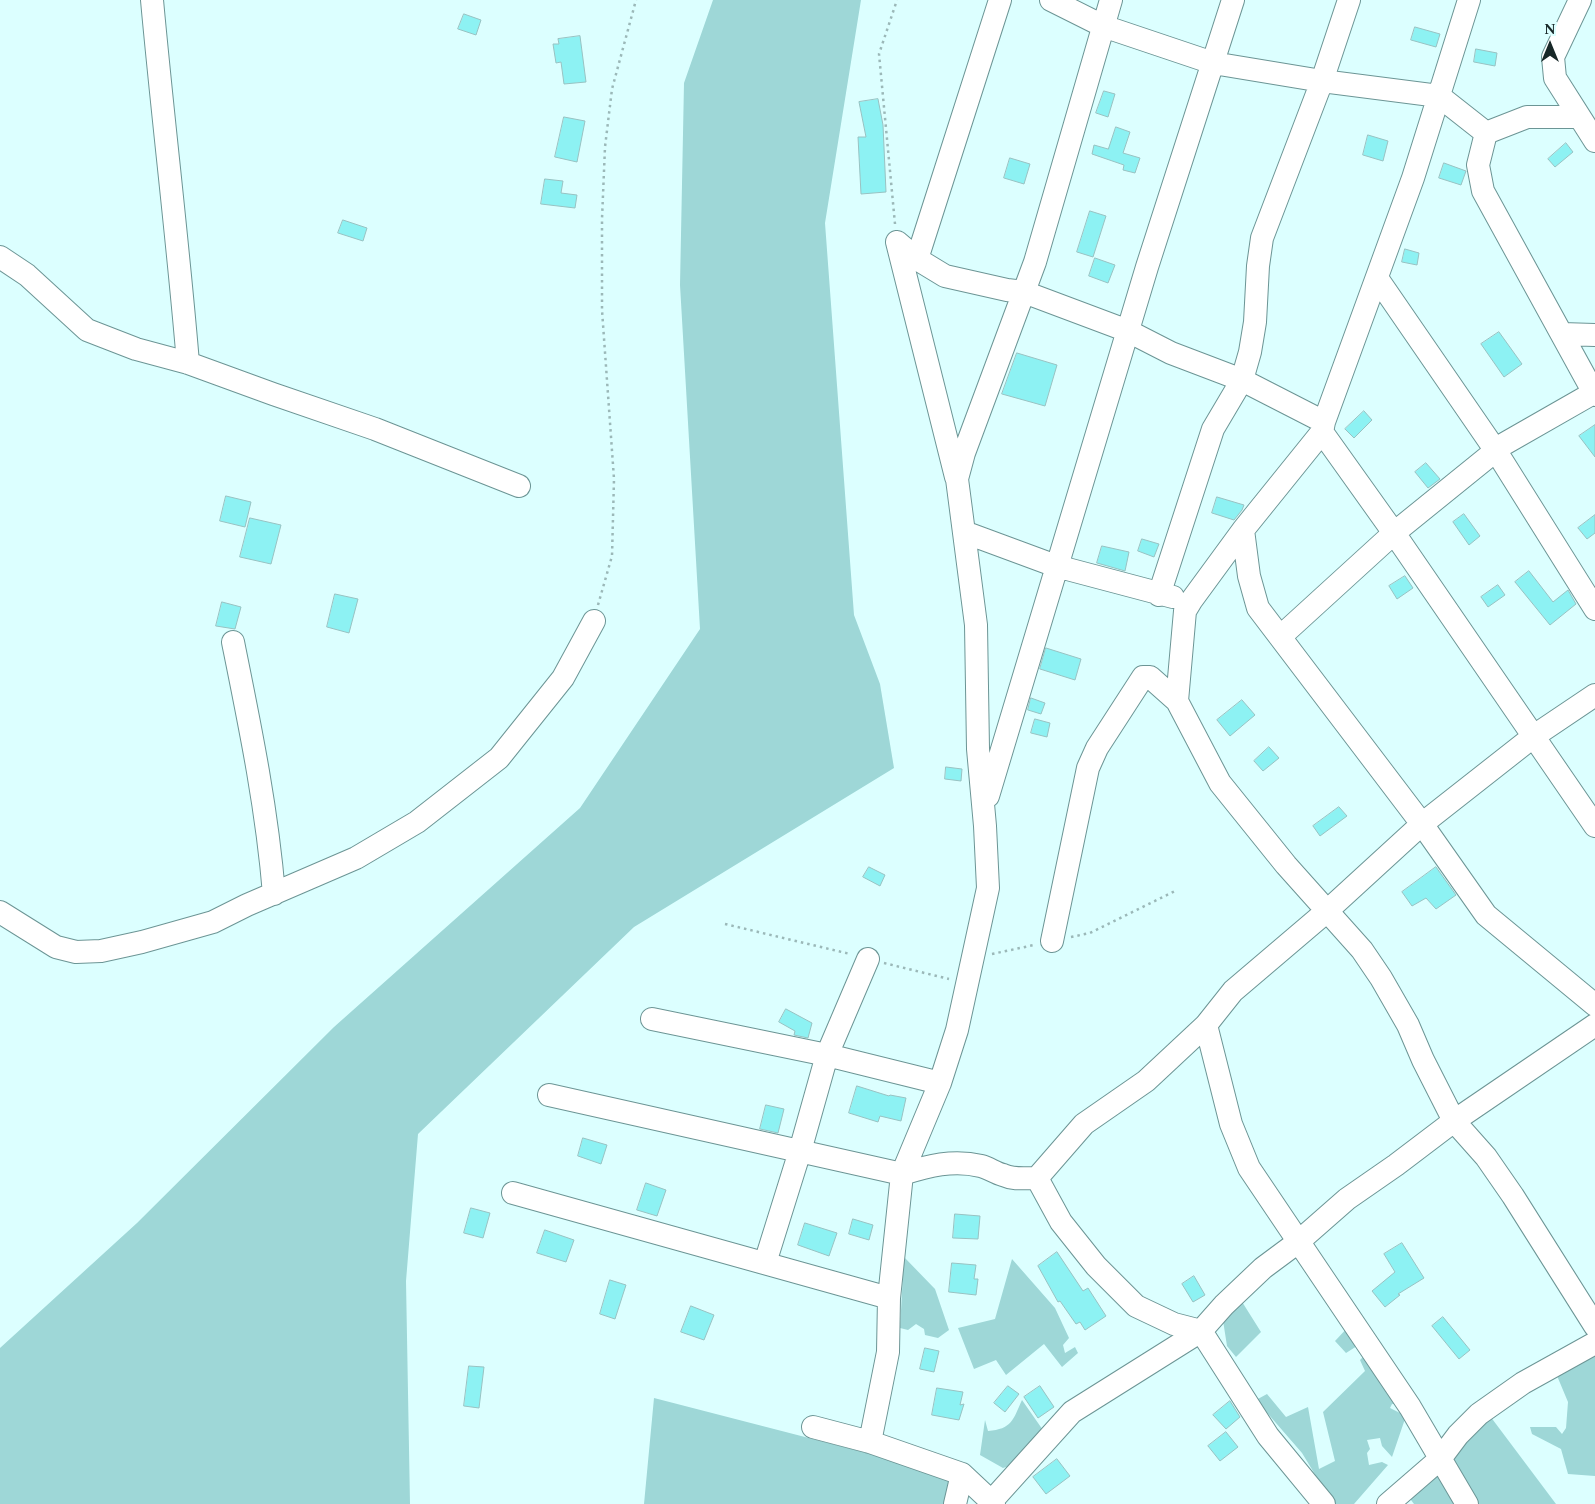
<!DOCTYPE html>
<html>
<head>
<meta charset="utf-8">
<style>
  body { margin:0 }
  #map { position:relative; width:1595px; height:1504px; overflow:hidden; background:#dcffff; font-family:Spectral,serif }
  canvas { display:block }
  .north { position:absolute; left:1525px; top:20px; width:50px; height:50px; -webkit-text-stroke:4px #dcffff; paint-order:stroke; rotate:0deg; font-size:14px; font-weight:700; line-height:20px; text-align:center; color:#172828 }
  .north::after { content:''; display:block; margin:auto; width:18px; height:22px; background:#172828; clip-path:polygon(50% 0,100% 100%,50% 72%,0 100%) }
</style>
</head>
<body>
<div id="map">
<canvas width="1595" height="1504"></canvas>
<div class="north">N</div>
</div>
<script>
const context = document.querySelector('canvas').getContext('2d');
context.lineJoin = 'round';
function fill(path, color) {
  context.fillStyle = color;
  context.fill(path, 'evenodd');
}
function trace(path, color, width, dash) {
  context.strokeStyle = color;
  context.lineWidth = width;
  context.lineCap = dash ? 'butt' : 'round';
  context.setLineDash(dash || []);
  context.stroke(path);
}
fill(new Path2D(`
  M 713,0 L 861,0 L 825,223 L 854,615 L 880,684 L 894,768 L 634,927 L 418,1134 L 406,1281 L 410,1504 L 0,1504 L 0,1348 L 137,1223 L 334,1027 L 580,808 L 700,629 L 680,285 L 684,83 Z
  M 904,1257 L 935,1289 L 949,1330 L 938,1338 L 925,1335 L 924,1329 L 916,1324 L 908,1330 L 900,1328 Z
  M 1012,1259 L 1055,1308 L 1069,1338 L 1063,1345 L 1065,1353 L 1075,1347 L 1078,1353 L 1062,1367 L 1044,1344 L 1006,1375 L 996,1360 L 974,1369 L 958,1328 L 995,1319 Z
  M 1239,1297 L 1261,1332 L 1236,1357 L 1227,1346 L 1222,1314 Z
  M 1350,1325 L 1405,1403 L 1392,1404 L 1390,1408 L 1406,1416 L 1392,1457 L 1382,1446 L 1380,1438 L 1367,1440 L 1370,1449 L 1367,1453 L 1369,1465 L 1382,1462 L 1388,1465 L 1354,1504 L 1333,1504 L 1302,1453 L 1256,1400 L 1267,1394 L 1286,1417 L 1308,1407 L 1319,1469 L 1335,1461 L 1323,1412 L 1365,1371 L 1360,1360 L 1364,1356 L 1357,1346 L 1346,1353 L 1335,1341 Z
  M 1595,1347 L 1595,1476 L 1568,1474 L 1561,1449 L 1532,1434 L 1530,1427 L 1556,1427 L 1562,1434 L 1566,1428 L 1568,1402 L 1555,1371 Z
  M 654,1398 L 956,1476 L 950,1504 L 644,1504 Z
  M 1022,1400 L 1045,1433 L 1022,1462 L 1003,1468 L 980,1455 L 985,1420 L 988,1431 C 1012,1429 1013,1420 1022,1400 Z
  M 1490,1416 L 1556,1504 L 1479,1504 L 1449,1456 Z
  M 1441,1466 L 1463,1504 L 1414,1504 L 1408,1496 Z`), '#9ed7d7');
const building = new Path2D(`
  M 464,14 L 481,20 L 476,35 L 458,29 Z
  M 1415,27 L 1440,34 L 1436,47 L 1411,40 Z
  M 580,36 L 586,82 L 564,84 L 561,62 L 556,63 L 553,44 L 559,44 L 558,39 Z
  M 1476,49 L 1497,53 L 1495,66 L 1474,62 Z
  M 1104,91 L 1115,94 L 1108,117 L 1096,113 Z
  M 878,99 L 883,125 L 886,192 L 861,194 L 858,137 L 866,137 L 859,102 Z
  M 564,117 L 585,121 L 577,162 L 555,157 Z
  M 1116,127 L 1130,132 L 1123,153 L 1140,158 L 1135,173 L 1123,170 L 1124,165 L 1092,154 L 1094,145 L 1108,149 Z
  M 1368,135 L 1388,141 L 1383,161 L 1363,155 Z
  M 1566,143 L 1573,152 L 1555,167 L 1548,159 Z
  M 1010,158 L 1030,164 L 1024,184 L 1004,178 Z
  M 1444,163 L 1466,171 L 1461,185 L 1439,178 Z
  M 545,179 L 563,181 L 561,193 L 577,195 L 575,208 L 541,204 Z
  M 1090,211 L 1106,216 L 1093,257 L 1077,252 Z
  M 343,220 L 367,228 L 363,241 L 338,233 Z
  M 1405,249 L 1419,253 L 1417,265 L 1402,262 Z
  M 1095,258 L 1115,265 L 1108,283 L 1089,276 Z
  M 1499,332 L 1522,364 L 1504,377 L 1481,344 Z
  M 1017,353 L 1057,365 L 1045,406 L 1002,394 Z
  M 1364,411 L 1372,420 L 1354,438 L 1345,429 Z
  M 1595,425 L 1595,457 L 1579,436 Z
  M 1426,463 L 1440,479 L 1428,488 L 1415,472 Z
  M 226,496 L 251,502 L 245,527 L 220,521 Z
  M 1217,497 L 1244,505 L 1242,510 L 1234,520 L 1212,513 Z
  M 1464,514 L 1480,536 L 1469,545 L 1453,522 Z
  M 1595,515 L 1595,533 L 1587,539 L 1578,528 Z
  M 250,518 L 281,525 L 271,564 L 240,557 Z
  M 1142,539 L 1159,544 L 1154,557 L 1138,551 Z
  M 1102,546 L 1129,552 L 1125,571 L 1097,563 Z
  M 1529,571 L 1553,602 L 1568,590 L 1576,604 L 1550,625 L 1515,582 Z
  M 1405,576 L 1413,588 L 1397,599 L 1389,586 Z
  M 1498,585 L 1505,595 L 1488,607 L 1481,597 Z
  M 335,594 L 358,599 L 349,633 L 327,627 Z
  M 222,602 L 241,607 L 235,629 L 216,626 Z
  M 1046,648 L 1081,659 L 1075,680 L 1040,669 Z
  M 1031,698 L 1045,703 L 1041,714 L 1028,710 Z
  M 1242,700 L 1255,715 L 1230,736 L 1217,720 Z
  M 1035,719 L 1050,723 L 1047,737 L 1031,733 Z
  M 1269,747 L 1279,758 L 1263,771 L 1254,761 Z
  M 946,767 L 962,769 L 961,781 L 945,779 Z
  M 1339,807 L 1347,816 L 1320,836 L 1313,826 Z
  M 869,867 L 885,875 L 880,886 L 863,877 Z
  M 1436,867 L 1456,895 L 1436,909 L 1426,898 L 1412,906 L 1402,892 Z
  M 786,1009 L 812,1023 L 808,1038 L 794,1035 L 795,1031 L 779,1022 Z
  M 857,1086 L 889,1096 L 890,1095 L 906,1098 L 901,1121 L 880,1116 L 878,1122 L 849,1113 Z
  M 766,1105 L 784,1109 L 778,1133 L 760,1129 Z
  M 583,1138 L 607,1145 L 601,1164 L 578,1156 Z
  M 646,1183 L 666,1190 L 657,1216 L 637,1210 Z
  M 471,1208 L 490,1213 L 483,1238 L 464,1233 Z
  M 955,1214 L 980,1216 L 978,1239 L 953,1238 Z
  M 853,1219 L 873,1225 L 869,1240 L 849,1234 Z
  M 805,1223 L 837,1233 L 829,1256 L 798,1245 Z
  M 545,1230 L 574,1240 L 566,1262 L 537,1253 Z
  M 1402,1243 L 1424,1278 L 1398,1294 L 1400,1295 L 1385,1307 L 1372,1291 L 1395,1272 L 1384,1254 Z
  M 1057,1252 L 1083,1291 L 1088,1288 L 1106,1316 L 1085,1330 L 1080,1322 L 1076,1324 L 1060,1301 L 1058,1302 L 1038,1266 Z
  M 952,1263 L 976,1265 L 974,1279 L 978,1279 L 976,1295 L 949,1292 Z
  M 1194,1276 L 1205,1295 L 1193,1302 L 1182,1284 Z
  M 610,1280 L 626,1285 L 615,1319 L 600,1314 Z
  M 691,1306 L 714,1315 L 704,1340 L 681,1332 Z
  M 1443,1317 L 1470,1350 L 1459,1359 L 1432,1326 Z
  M 925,1348 L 939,1351 L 934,1372 L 920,1369 Z
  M 469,1366 L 484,1367 L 479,1408 L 464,1406 Z
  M 1008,1386 L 1019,1394 L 1005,1412 L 994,1403 Z
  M 1040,1386 L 1054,1407 L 1038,1418 L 1024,1397 Z
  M 937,1388 L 963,1392 L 960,1405 L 964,1404 L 959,1420 L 932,1415 Z
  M 1230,1401 L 1240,1417 L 1226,1429 L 1213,1415 Z
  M 1226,1432 L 1238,1447 L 1220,1461 L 1208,1446 Z
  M 1057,1459 L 1070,1476 L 1046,1494 L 1033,1477 Z`);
fill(building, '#8df2f3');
trace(building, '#98c2c2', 1);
const minor = new Path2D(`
  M 152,0 C 163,121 178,242 188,363
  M 1051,0 L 1103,26 L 1213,63 L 1322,81 L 1439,96 L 1486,133
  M 1469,0 L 1413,178 L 1324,422 L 1322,432 L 1394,533 L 1595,826
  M 1580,0 L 1553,57 L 1555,78 L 1595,141
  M 1486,133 L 1478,165 L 1483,191 L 1595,395
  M 1486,133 L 1527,117 L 1578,117
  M 897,242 L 917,259 L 945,276 L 1007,290 L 1024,292 L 1128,331 L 1171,353 L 1242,380 L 1213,429 L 1159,595
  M 897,242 L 956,477
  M 0,257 L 27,275 L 87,330 L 136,349 L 188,363 L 273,394 L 375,429 L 519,486
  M 917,259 L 1000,0
  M 1377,278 L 1496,451 L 1595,609
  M 1562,334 L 1595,335
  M 1324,422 L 1242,380 L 1250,352 L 1255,322 L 1258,266 L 1262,238 L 1322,81 L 1349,0
  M 1322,432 L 1243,530 L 1191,601 L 1185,611 L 1177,701 L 1220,783 L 1286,865 L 1362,950 L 1381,978 L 1408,1025 L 1423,1060 L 1454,1121 L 1486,1157 L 1513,1196 L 1595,1326
  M 1243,530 L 1249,576 L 1258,608 L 1422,824 L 1486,915 L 1595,1005
  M 964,532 L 1056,566 L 1173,597
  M 1280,637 L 1394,533 L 1504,444 L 1595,392
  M 233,642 C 250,726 267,808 274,894
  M 988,796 L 1147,267 L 1233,0
  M 0,912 L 56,947 L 76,952 L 101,951 L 142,942 L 213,922 L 247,905 L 356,858 L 417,822 L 499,758 L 563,678 L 594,621
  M 1052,941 L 1088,768 L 1097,748 L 1143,677 L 1150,677 L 1177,701
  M 652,1019 L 827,1055 L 940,1083
  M 1206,1025 L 1231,1124 L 1249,1168 L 1410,1407 L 1467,1504
  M 549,1095 L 902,1174 C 928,1166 953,1159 981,1166 C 989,1168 995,1173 1003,1175 C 1014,1180 1025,1178 1037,1178 L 1084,1124 L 1146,1081 L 1206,1025 L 1233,991 L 1327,911 L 1422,824 L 1534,736 L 1595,695
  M 1037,1178 L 1061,1222 L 1096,1266 L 1136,1306 L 1174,1324 L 1201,1331 L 1268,1436 L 1324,1504
  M 513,1193 L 889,1298
  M 765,1263 L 800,1151 L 827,1055 L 868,959
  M 813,1427 L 870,1442 L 962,1474 L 994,1504
  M 870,1442 L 888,1352 L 889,1298 L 902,1174 L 940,1083 L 957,1030 L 988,888 L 985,826 L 978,749 L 976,625 L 957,479 L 964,453 L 1035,262 L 1111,0
  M 955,1504 L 962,1474
  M 989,1504 L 1072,1412 L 1201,1331 L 1224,1305 L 1263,1268 L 1298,1242 L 1347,1199 L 1396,1165 L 1454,1121 L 1595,1025
  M 1388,1504 L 1440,1459 L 1458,1435 L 1479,1414 L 1523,1383 L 1595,1343`);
trace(minor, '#6c9595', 24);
trace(new Path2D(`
  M 895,224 L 879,54 L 897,0
  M 598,605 L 612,556 L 614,479 L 602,310 L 602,219 L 605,147 L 612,89 L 636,0
  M 725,924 L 850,954
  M 1071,937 L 1090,933 L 1175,891
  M 992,954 L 1034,945
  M 884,963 L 949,979`), '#9bb8b8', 2.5, [2.5, 4]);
trace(minor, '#fff', 22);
</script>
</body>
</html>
